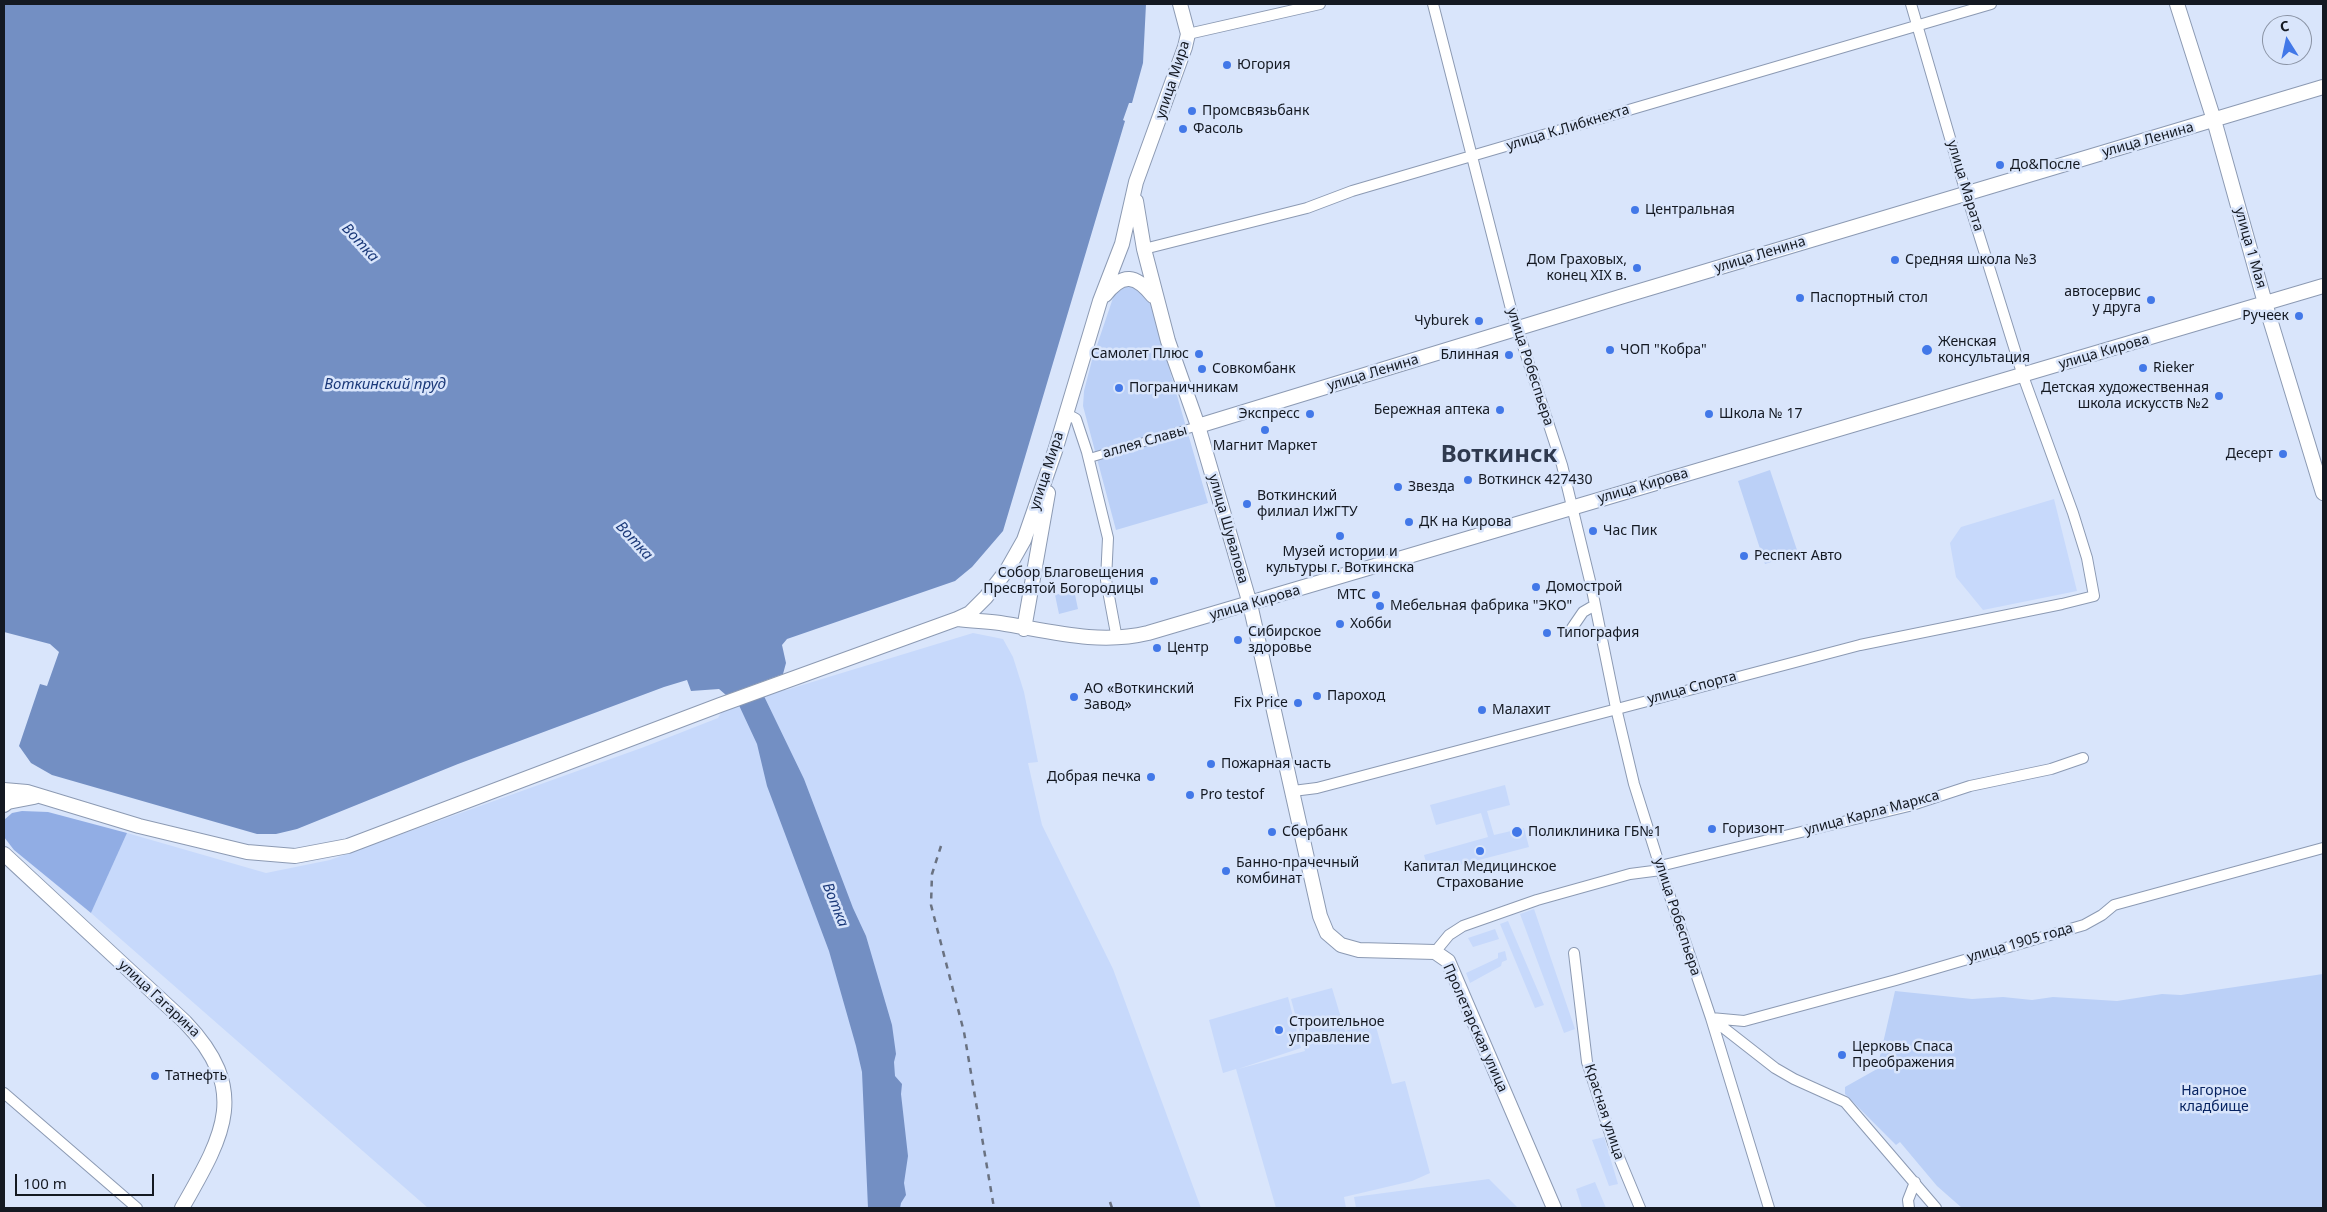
<!DOCTYPE html>
<html>
<head>
<meta charset="utf-8">
<style>
  body { margin:0 }
  #map { position:relative; width:2327px; height:1212px; overflow:hidden; background:#d9e5fb; font-family:"Noto Sans",sans-serif }
  canvas { display:block }
  .frame { position:absolute; inset:0; border:5px solid #141922; pointer-events:none }
  .north { position:absolute; left:2262px; top:15px; width:50px; height:50px; box-sizing:border-box; background:#d9e5fb; border:1px solid #8a93a4; border-radius:50%; rotate:350deg; font-size:14px; font-weight:700; line-height:20px; text-align:center; color:#141922 }
  .north::after { content:''; display:block; margin:auto; width:18px; height:22px; background:#4278e8; clip-path:polygon(50% 0,100% 100%,50% 72%,0 100%) }
  .scale { position:absolute; left:15px; top:1174px; width:139px; height:22px; box-sizing:border-box; border:2px solid #141922; border-top:0; padding-left:6px; font-size:15px; line-height:18px; white-space:nowrap; color:#141922; -webkit-text-stroke:4px #d9e5fb; paint-order:stroke }
</style>
</head>
<body>
<div id="map">
<canvas width="2327" height="1212"></canvas>
<div class="frame"></div>
<div class="north">С</div>
<div class="scale">100 m</div>
</div>
<script>
const context = document.querySelector('canvas').getContext('2d');
context.lineJoin = 'round';
function fill(path, color) {
  context.fillStyle = color;
  context.fill(path, 'evenodd');
}
function trace(path, color, width, dash) {
  context.strokeStyle = color;
  context.lineWidth = width;
  context.lineCap = dash ? 'butt' : 'round';
  context.setLineDash(dash || []);
  context.stroke(path);
}
function drawText(font, color, halo, rows, align = 'center') {
  context.font = font + ' "Noto Sans",sans-serif';
  context.lineWidth = 5;
  context.setLineDash([]);
  context.textBaseline = 'middle';
  context.strokeStyle = halo;
  context.fillStyle = color;
  for (const [text, x, y, turn = 0] of rows) {
    context.save();
    context.translate(x, y);
    context.rotate((+turn || 0) * Math.PI / 180);
    context.textAlign = isNaN(turn) ? turn : align;
    if (halo) context.strokeText(text, 0, 0);
    context.fillText(text, 0, 0);
    context.restore();
  }
}
fill(new Path2D(`
  M 2054,499 L 2077,591 L 1983,610 L 1956,577 L 1950,543 L 1961,527 Z
  M 973,633 L 1003,639 L 1013,657 L 1024,692 L 1038,762 L 1028,763 L 1042,825 L 1113,969 L 1201,1208 L 428,1208 L 91,913 L 127,833 L 266,873 L 330,860 L 644,747 L 718,718 L 725,706 L 767,690 L 786,690 Z
  M 1505,785 L 1510,805 L 1487,811 L 1494,835 L 1524,828 L 1529,847 L 1429,873 L 1424,855 L 1488,837 L 1481,813 L 1436,825 L 1430,805 Z
  M 1534,909 L 1575,1029 L 1564,1033 L 1520,914 Z
  M 1508,921 L 1544,1005 L 1535,1008 L 1500,924 Z
  M 1495,929 L 1499,939 L 1473,947 L 1468,938 Z
  M 1505,951 L 1507,960 L 1502,962 L 1501,966 L 1470,983 L 1466,973 L 1498,958 L 1498,953 Z
  M 1332,988 L 1345,1031 L 1375,1023 L 1392,1084 L 1405,1081 L 1430,1173 L 1412,1181 L 1344,1197 L 1346,1208 L 1276,1208 L 1236,1069 L 1223,1073 L 1209,1020 L 1288,997 L 1301,1048 L 1238,1069 L 1305,1051 L 1291,999 Z
  M 1604,1137 L 1618,1184 L 1609,1186 L 1592,1140 Z
  M 1489,1179 L 1518,1208 L 1356,1208 L 1354,1197 Z
  M 1595,1182 L 1606,1208 L 1582,1208 L 1576,1189 Z`), '#c7d9fb');
fill(new Path2D(`
  M 1133,281 L 1148,295 L 1208,503 L 1116,530 L 1083,406 L 1084,391 L 1092,360 L 1114,295 Z
  M 1770,470 L 1798,553 L 1765,564 L 1738,481 Z
  M 1074,590 L 1078,609 L 1059,614 L 1055,595 Z
  M 2323,974 L 2323,1208 L 1962,1208 L 1937,1186 L 1900,1142 L 1896,1145 L 1845,1094 L 1845,1087 L 1877,1069 L 1895,991 L 1972,999 L 2003,997 L 2032,1000 L 2053,997 L 2117,1001 L 2162,994 L 2181,995 Z`), '#bbd0f7');
fill(new Path2D(`
  M 22,811 L 48,812 L 127,833 L 91,913 L 14,850 L 4,837 L 4,820 L 12,813 Z`), '#91ade4');
fill(new Path2D(`
  M 4,4 L 1146,4 L 1143,63 L 1132,103 L 1129,103 L 1123,120 L 1125,121 L 1003,531 L 972,567 L 955,581 L 787,639 L 782,645 L 786,663 L 783,674 L 726,695 L 719,689 L 691,691 L 687,680 L 664,687 L 458,764 L 297,829 L 276,834 L 257,834 L 52,775 L 31,763 L 19,746 L 40,684 L 47,686 L 59,652 L 50,644 L 4,632 Z
  M 762,692 L 804,779 L 853,908 L 866,936 L 892,1025 L 896,1054 L 894,1062 L 895,1076 L 902,1084 L 901,1094 L 908,1156 L 904,1183 L 906,1195 L 901,1203 L 900,1208 L 868,1208 L 862,1072 L 856,1046 L 829,951 L 767,786 L 757,744 L 737,701 Z`), '#738fc3');
const pedestrian = new Path2D(`
  M 1093,457 L 1198,426`);
const minor = new Path2D(`
  M 1433,4 L 1511,309 L 1562,465 L 1591,585 L 1616,708 L 1634,784 L 1661,870 L 1711,1018 L 1769,1208
  M 1188,34 L 1320,4
  M 1144,249 L 1307,208 L 1352,191 L 1991,4
  M 1065,413 L 1076,419 L 1087,452 L 1108,538 L 1106,580 L 1117,639
  M 1570,631 L 1583,612 L 1595,605
  M 1293,791 L 1317,788 L 1860,645 L 2062,604 L 2094,596 L 2087,558 L 2073,513 L 2023,376 L 1966,193 L 1911,4
  M 1660,866 L 1909,806 L 1970,786 L 2051,769 L 2083,758
  M 1435,952 L 1449,935 L 1463,926 L 1537,900 L 1630,874 L 1661,870
  M 1574,953 L 1587,1062 L 1613,1143 L 1640,1208
  M 1711,1018 L 1744,1021 L 1896,980 L 2084,925 L 2102,915 L 2114,905 L 2323,848
  M 1711,1018 L 1775,1068 L 1794,1079 L 1845,1102 L 1936,1208
  M 4,1093 L 137,1208
  M 1909,1208 L 1908,1200 L 1915,1182`);
const secondary = new Path2D(`
  M 2177,4 L 2214,120 L 2265,303 L 2323,493
  M 1136,201 L 1144,249 L 1168,341 L 1198,426 L 1250,604 L 1320,916 L 1327,933 L 1341,945 L 1359,950 L 1435,952 L 1448,961 L 1554,1208
  M 1105,295 C 1123,272 1136,275 1153,296
  M 1198,426 L 1620,297 L 2323,87
  M 958,619 C 972,621 986,621 1000,623 C 1050,631 1098,645 1148,633 L 2323,286
  M 1024,629 L 1048,493
  M 4,790 L 27,792 L 139,826 L 247,852 L 295,856 L 348,846 L 720,705 L 957,619 L 970,613 L 986,597 L 1007,570 L 1024,540 L 1055,451 L 1100,301 L 1122,244 L 1136,182 L 1185,47 L 1188,34 L 1180,4
  M 4,805 L 8,802 L 34,797
  M 4,854 L 185,1022 C 251,1091 223,1136 182,1208`);
trace(pedestrian, '#8c9ab3', 10);
trace(minor, '#8c9ab3', 12);
trace(secondary, '#8c9ab3', 16);
trace(pedestrian, '#fff', 8);
trace(minor, '#fff', 10);
trace(secondary, '#fff', 14);
trace(new Path2D(`
  M 941,846 L 932,874 L 931,905 L 964,1032 L 994,1208
  M 1110,1202 L 1112,1208`), '#6a7281', 2.5, [6, 6]);
for (const [x, y, r, color] of [
  [1227,65,5,"#4278e8"],
  [1192,111,5,"#4278e8"],
  [1183,129,5,"#4278e8"],
  [2000,165,5,"#4278e8"],
  [1635,210,5,"#4278e8"],
  [1895,260,5,"#4278e8"],
  [1637,268,5,"#4278e8"],
  [1800,298,5,"#4278e8"],
  [2151,300,5,"#4278e8"],
  [2299,316,5,"#4278e8"],
  [1479,321,5,"#4278e8"],
  [1610,350,5,"#4278e8"],
  [1927,350,6,"#4278e8"],
  [1199,354,5,"#4278e8"],
  [1509,355,5,"#4278e8"],
  [2143,368,5,"#4278e8"],
  [1202,369,5,"#4278e8"],
  [1119,388,5,"#4278e8"],
  [2219,396,5,"#4278e8"],
  [1500,410,5,"#4278e8"],
  [1310,414,5,"#4278e8"],
  [1709,414,5,"#4278e8"],
  [1265,430,5,"#4278e8"],
  [2283,454,5,"#4278e8"],
  [1468,480,5,"#4278e8"],
  [1398,487,5,"#4278e8"],
  [1247,504,5,"#4278e8"],
  [1409,522,5,"#4278e8"],
  [1593,531,5,"#4278e8"],
  [1340,536,5,"#4278e8"],
  [1744,556,5,"#4278e8"],
  [1154,581,5,"#4278e8"],
  [1536,587,5,"#4278e8"],
  [1376,595,5,"#4278e8"],
  [1380,606,5,"#4278e8"],
  [1340,624,5,"#4278e8"],
  [1547,633,5,"#4278e8"],
  [1238,640,5,"#4278e8"],
  [1157,648,5,"#4278e8"],
  [1317,696,5,"#4278e8"],
  [1074,697,5,"#4278e8"],
  [1298,703,5,"#4278e8"],
  [1482,710,5,"#4278e8"],
  [1211,764,5,"#4278e8"],
  [1151,777,5,"#4278e8"],
  [1190,795,5,"#4278e8"],
  [1712,829,5,"#4278e8"],
  [1272,832,5,"#4278e8"],
  [1517,832,6,"#4278e8"],
  [1480,851,5,"#4278e8"],
  [1226,871,5,"#4278e8"],
  [1279,1030,5,"#4278e8"],
  [1842,1055,5,"#4278e8"],
  [155,1076,5,"#4278e8"]
]) {
  const dot = new Path2D();
  dot.arc(x, y, r, 0, 2 * Math.PI);
  context.fillStyle = color;
  context.fill(dot);
  trace(dot, '#d9e5fb', 2);
}
drawText('14px', '#141922', '#d9e5fb', [
  ["Югория",1237,65],
  ["Промсвязьбанк",1202,111],
  ["Фасоль",1193,129],
  ["До&После",2010,165],
  ["Центральная",1645,210],
  ["Дом Граховых,",1627,260,"right"],
  ["конец XIX в.",1627,276,"right"],
  ["Средняя школа №3",1905,260],
  ["автосервис",2141,292,"right"],
  ["у друга",2141,308,"right"],
  ["Паспортный стол",1810,298],
  ["Ручеек",2289,316,"right"],
  ["Чуburek",1469,321,"right"],
  ["Женская",1938,342],
  ["консультация",1938,358],
  ["ЧОП \"Кобра\"",1620,350],
  ["Самолет Плюс",1189,354,"right"],
  ["Блинная",1499,355,"right"],
  ["Rieker",2153,368],
  ["Совкомбанк",1212,369],
  ["Пограничникам",1129,388],
  ["Детская художественная",2209,388,"right"],
  ["школа искусств №2",2209,404,"right"],
  ["Бережная аптека",1490,410,"right"],
  ["Экспресс",1300,414,"right"],
  ["Школа № 17",1719,414],
  ["Магнит Маркет",1265,446,"center"],
  ["Десерт",2273,454,"right"],
  ["Воткинск 427430",1478,480],
  ["Звезда",1408,487],
  ["Воткинский",1257,496],
  ["филиал ИжГТУ",1257,512],
  ["ДК на Кирова",1419,522],
  ["Час Пик",1603,531],
  ["Музей истории и",1340,552,"center"],
  ["культуры г. Воткинска",1340,568,"center"],
  ["Респект Авто",1754,556],
  ["Собор Благовещения",1144,573,"right"],
  ["Пресвятой Богородицы",1144,589,"right"],
  ["Домострой",1546,587],
  ["МТС",1366,595,"right"],
  ["Мебельная фабрика \"ЭКО\"",1390,606],
  ["Хобби",1350,624],
  ["Сибирское",1248,632],
  ["здоровье",1248,648],
  ["Типография",1557,633],
  ["Центр",1167,648],
  ["АО «Воткинский",1084,689],
  ["Завод»",1084,705],
  ["Пароход",1327,696],
  ["Fix Price",1288,703,"right"],
  ["Малахит",1492,710],
  ["Пожарная часть",1221,764],
  ["Добрая печка",1141,777,"right"],
  ["Pro testof",1200,795],
  ["Горизонт",1722,829],
  ["Сбербанк",1282,832],
  ["Поликлиника ГБ№1",1528,832],
  ["Банно-прачечный",1236,863],
  ["комбинат",1236,879],
  ["Капитал Медицинское",1480,867,"center"],
  ["Страхование",1480,883,"center"],
  ["Строительное",1289,1022],
  ["управление",1289,1038],
  ["Церковь Спаса",1852,1047],
  ["Преображения",1852,1063],
  ["Татнефть",165,1076]
], 'left');
drawText('14px', '#141922', '#d9e5fb', [
  ["улица Мира",1173,80,-72],
  ["улица К.Либкнехта",1568,128,-17],
  ["улица Ленина",2148,140,-16],
  ["улица Марата",1965,186,73],
  ["улица 1 Мая",2250,248,74],
  ["улица Ленина",1760,255,-17],
  ["улица Кирова",2104,352,-16],
  ["улица Робеспьера",1530,367,72],
  ["улица Ленина",1373,373,-17],
  ["аллея Славы",1145,442,-16],
  ["улица Мира",1047,471,-72],
  ["улица Кирова",1643,486,-16],
  ["улица Шувалова",1228,529,74],
  ["улица Кирова",1255,603,-16],
  ["улица Спорта",1692,688,-15],
  ["улица Карла Маркса",1872,813,-15],
  ["улица Робеспьера",1677,917,72],
  ["улица 1905 года",2020,943,-16],
  ["улица Гагарина",159,999,43],
  ["Пролетарская улица",1475,1028,66],
  ["Красная улица",1604,1112,72]
]);
drawText('14px', '#072361', '#d9e5fb', [
  ["Нагорное",2214,1091],
  ["кладбище",2214,1107]
]);
drawText('italic 15px', '#1b3979', '#d9e5fb', [
  ["Вотка",360,243,47],
  ["Воткинский пруд",385,385],
  ["Вотка",634,541,47],
  ["Вотка",835,905,68]
]);
drawText('bold 24px', '#2f3a4f', '#d9e5fb', [
  ["Воткинск",1499,455]
]);
</script>
</body>
</html>
